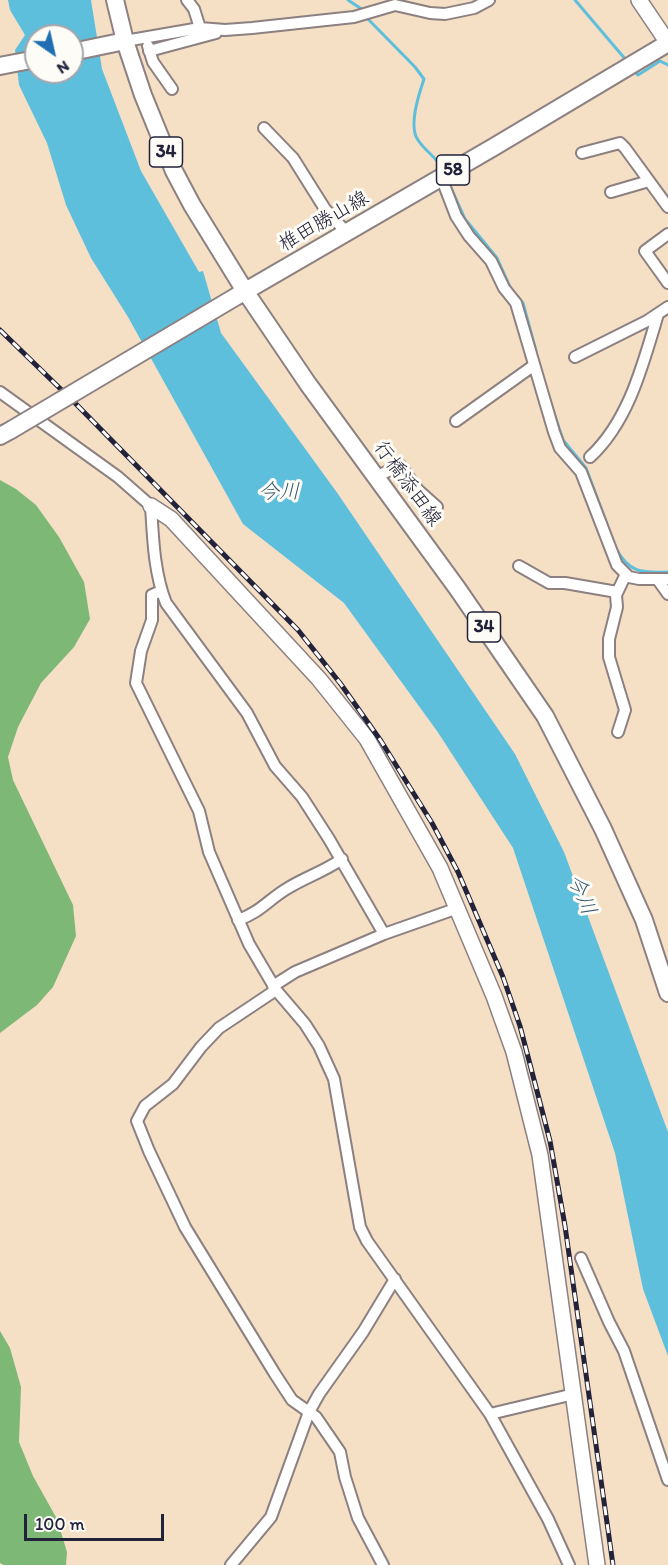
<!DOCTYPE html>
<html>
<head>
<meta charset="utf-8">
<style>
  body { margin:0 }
  #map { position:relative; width:668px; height:1565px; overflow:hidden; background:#f5dfc5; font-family:Itim,sans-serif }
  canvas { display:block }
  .north { position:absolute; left:24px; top:24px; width:60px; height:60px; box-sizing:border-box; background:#fdfcf7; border:2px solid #a5a5ac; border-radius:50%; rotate:146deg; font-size:16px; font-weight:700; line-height:24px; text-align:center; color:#22223b }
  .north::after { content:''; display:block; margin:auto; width:21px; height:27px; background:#1f6fb2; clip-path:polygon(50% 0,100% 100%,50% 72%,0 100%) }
  .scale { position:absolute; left:24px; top:1514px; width:140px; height:27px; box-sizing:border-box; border:3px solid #22223b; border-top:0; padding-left:8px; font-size:18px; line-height:21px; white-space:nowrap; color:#22223b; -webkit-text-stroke:4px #fdfcf7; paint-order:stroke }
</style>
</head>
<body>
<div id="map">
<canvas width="668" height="1565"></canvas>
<div class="north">N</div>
<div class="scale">100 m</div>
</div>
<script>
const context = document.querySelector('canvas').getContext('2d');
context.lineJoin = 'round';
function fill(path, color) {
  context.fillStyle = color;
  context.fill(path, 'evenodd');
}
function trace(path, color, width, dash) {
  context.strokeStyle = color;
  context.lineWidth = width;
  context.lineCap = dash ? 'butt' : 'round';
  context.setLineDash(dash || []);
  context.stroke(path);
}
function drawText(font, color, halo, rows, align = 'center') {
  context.font = font + ' Itim,"Klee One",sans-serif';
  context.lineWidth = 6;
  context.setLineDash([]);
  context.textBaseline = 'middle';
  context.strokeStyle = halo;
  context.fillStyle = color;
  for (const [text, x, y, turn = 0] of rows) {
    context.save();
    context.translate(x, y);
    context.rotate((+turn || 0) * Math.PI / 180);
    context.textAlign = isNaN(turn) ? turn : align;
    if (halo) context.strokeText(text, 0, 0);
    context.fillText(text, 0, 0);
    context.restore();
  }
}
fill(new Path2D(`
  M 0,480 L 16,489 L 36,505 L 59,537 L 84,582 L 90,619 L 74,647 L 41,683 L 18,727 L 8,757 L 13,780 L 73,905 L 76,936 L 53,987 L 37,1005 L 0,1033 Z
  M 0,1331 L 10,1348 L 21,1387 L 19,1442 L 33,1476 L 57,1519 L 67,1552 L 66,1565 L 4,1565 L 0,1563 Z`), '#7eb877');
fill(new Path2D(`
  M 8,0 L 91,0 L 102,69 L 141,171 L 199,272 L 203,271 L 221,333 L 338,494 L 515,754 L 564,852 L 668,1132 L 668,1356 L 643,1289 L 615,1153 L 513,848 L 437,731 L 344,603 L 243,524 L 128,317 L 91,258 L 66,205 L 47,143 L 19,85 L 15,50 L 25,35 L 10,10 ZM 36,36 L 72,36 L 72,72 L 36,72 Z`), '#5ebfdd');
trace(new Path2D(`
  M 348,0 L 363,10
  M 575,0 L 626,60
  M 368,19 L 415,67 L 424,79 C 419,94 408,126 418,140 C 425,151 437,158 443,169
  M 634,70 L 638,75 L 660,61 L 668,65
  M 448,181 L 465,219 L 497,258 L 511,289 L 523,303 L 536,351
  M 549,398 L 563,440 L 586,468 L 607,524
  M 615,547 C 629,573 641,573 668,572`), '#5ebfdd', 3);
const street = new Path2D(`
  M 187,0 L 194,9 L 200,28
  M 125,41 L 200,28 L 225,30 L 252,28 L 354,17 L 395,5 L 430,13 L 445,14 L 474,8 L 489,0
  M 148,46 L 153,62 L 172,89
  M 149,51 L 216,33
  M 264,128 L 293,158 L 325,209 L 347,233
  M 582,153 L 620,143 L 625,148 L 668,207
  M 441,177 L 456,216 L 469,236 L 491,261 L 504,288 L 516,303 L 554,432 L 560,448 L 581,472 L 617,565 L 629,577 L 639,579 L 668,579
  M 611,192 L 649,181
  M 668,234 L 645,251 L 668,283
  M 575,357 L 647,321 L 668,307
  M 0,392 L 118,477 L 151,506 C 153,538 154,573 166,603 L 247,713 L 275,766 L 302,797 L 329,839 L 384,934
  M 456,421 L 533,366
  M 590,457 C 629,421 643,364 658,314
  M 376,477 L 400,465 L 418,490 L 437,507
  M 519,566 L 549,583 L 565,583 L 617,592
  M 658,580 L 668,594
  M 161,591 L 152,595 L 152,620 L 141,651 L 136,683 L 199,811 L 209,852 L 249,944 L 276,990 L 305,1024 L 319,1046 L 334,1079 L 360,1227 L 367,1241 L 490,1414 L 548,1519 L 569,1565
  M 618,732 L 625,710 L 609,657 L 609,639 L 617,607 L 616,595 L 626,574
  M 238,920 C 261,912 269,899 288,888 C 306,877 325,871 342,859
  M 273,986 L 295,972 L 384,934 L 458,908
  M 276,990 L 219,1028 L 201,1047 L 173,1084 L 145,1106 L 137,1121 L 149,1151 L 185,1227 L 275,1374 L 292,1400 L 316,1417 L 340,1452 L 345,1477 L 358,1518 L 383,1565
  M 581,1258 L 609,1322 L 624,1351 L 668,1480
  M 490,1414 L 574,1394
  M 231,1565 L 271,1517 L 309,1412 L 319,1394 L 363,1332 L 395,1279`);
const secondary = new Path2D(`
  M 639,0 L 668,43
  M 151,506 L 171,519 L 319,679 L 367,739 L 440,868 L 494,996 L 514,1052 L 540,1155 L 597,1565`);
const primary = new Path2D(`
  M 115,0 L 125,41 L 143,95 L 174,171 L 192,205 L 245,291 L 308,384 L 457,588 L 545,716 L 603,829 L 644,920 L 668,993
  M 72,52 L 125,41
  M 0,66 L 36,59
  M 237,296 L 492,148 L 668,43
  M 0,436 L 11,430`);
trace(street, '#8c8080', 14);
trace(secondary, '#8c8080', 18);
trace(primary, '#8c8080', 20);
trace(street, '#fff', 10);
trace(secondary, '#fff', 15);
trace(primary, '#fff', 16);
const rail = new Path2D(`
  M 0,330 L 75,403 L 298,630 L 340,683 L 381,741 L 432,823 L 458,872 L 503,977 L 520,1026 L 550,1141 L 565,1226 L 613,1565`);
trace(rail, '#22223b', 5);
trace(rail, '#fdfcf7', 3, [9]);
const primaryBridge = new Path2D(`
  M 11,430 L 237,296`);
trace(primaryBridge, '#8c8080', 20, []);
trace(primaryBridge, '#fff', 16);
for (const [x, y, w] of [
  [166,152,33],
  [453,170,33],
  [484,627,33]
]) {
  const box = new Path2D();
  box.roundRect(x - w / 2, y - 15, w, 30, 4.5);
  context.fillStyle = '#fdfcf7';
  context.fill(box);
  trace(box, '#22223b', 1.5);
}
drawText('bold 18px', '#22223b', null, [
  ["34",166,152],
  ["58",453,170],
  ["34",484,627]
]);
drawText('20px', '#22223b', '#fdfcf7', [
  ["椎田勝山線",324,222,-30],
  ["行橋添田線",407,484,54]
]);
drawText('italic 21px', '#375974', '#fdfcf7', [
  ["今川",279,493],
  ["今川",581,895,68]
]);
</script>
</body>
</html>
